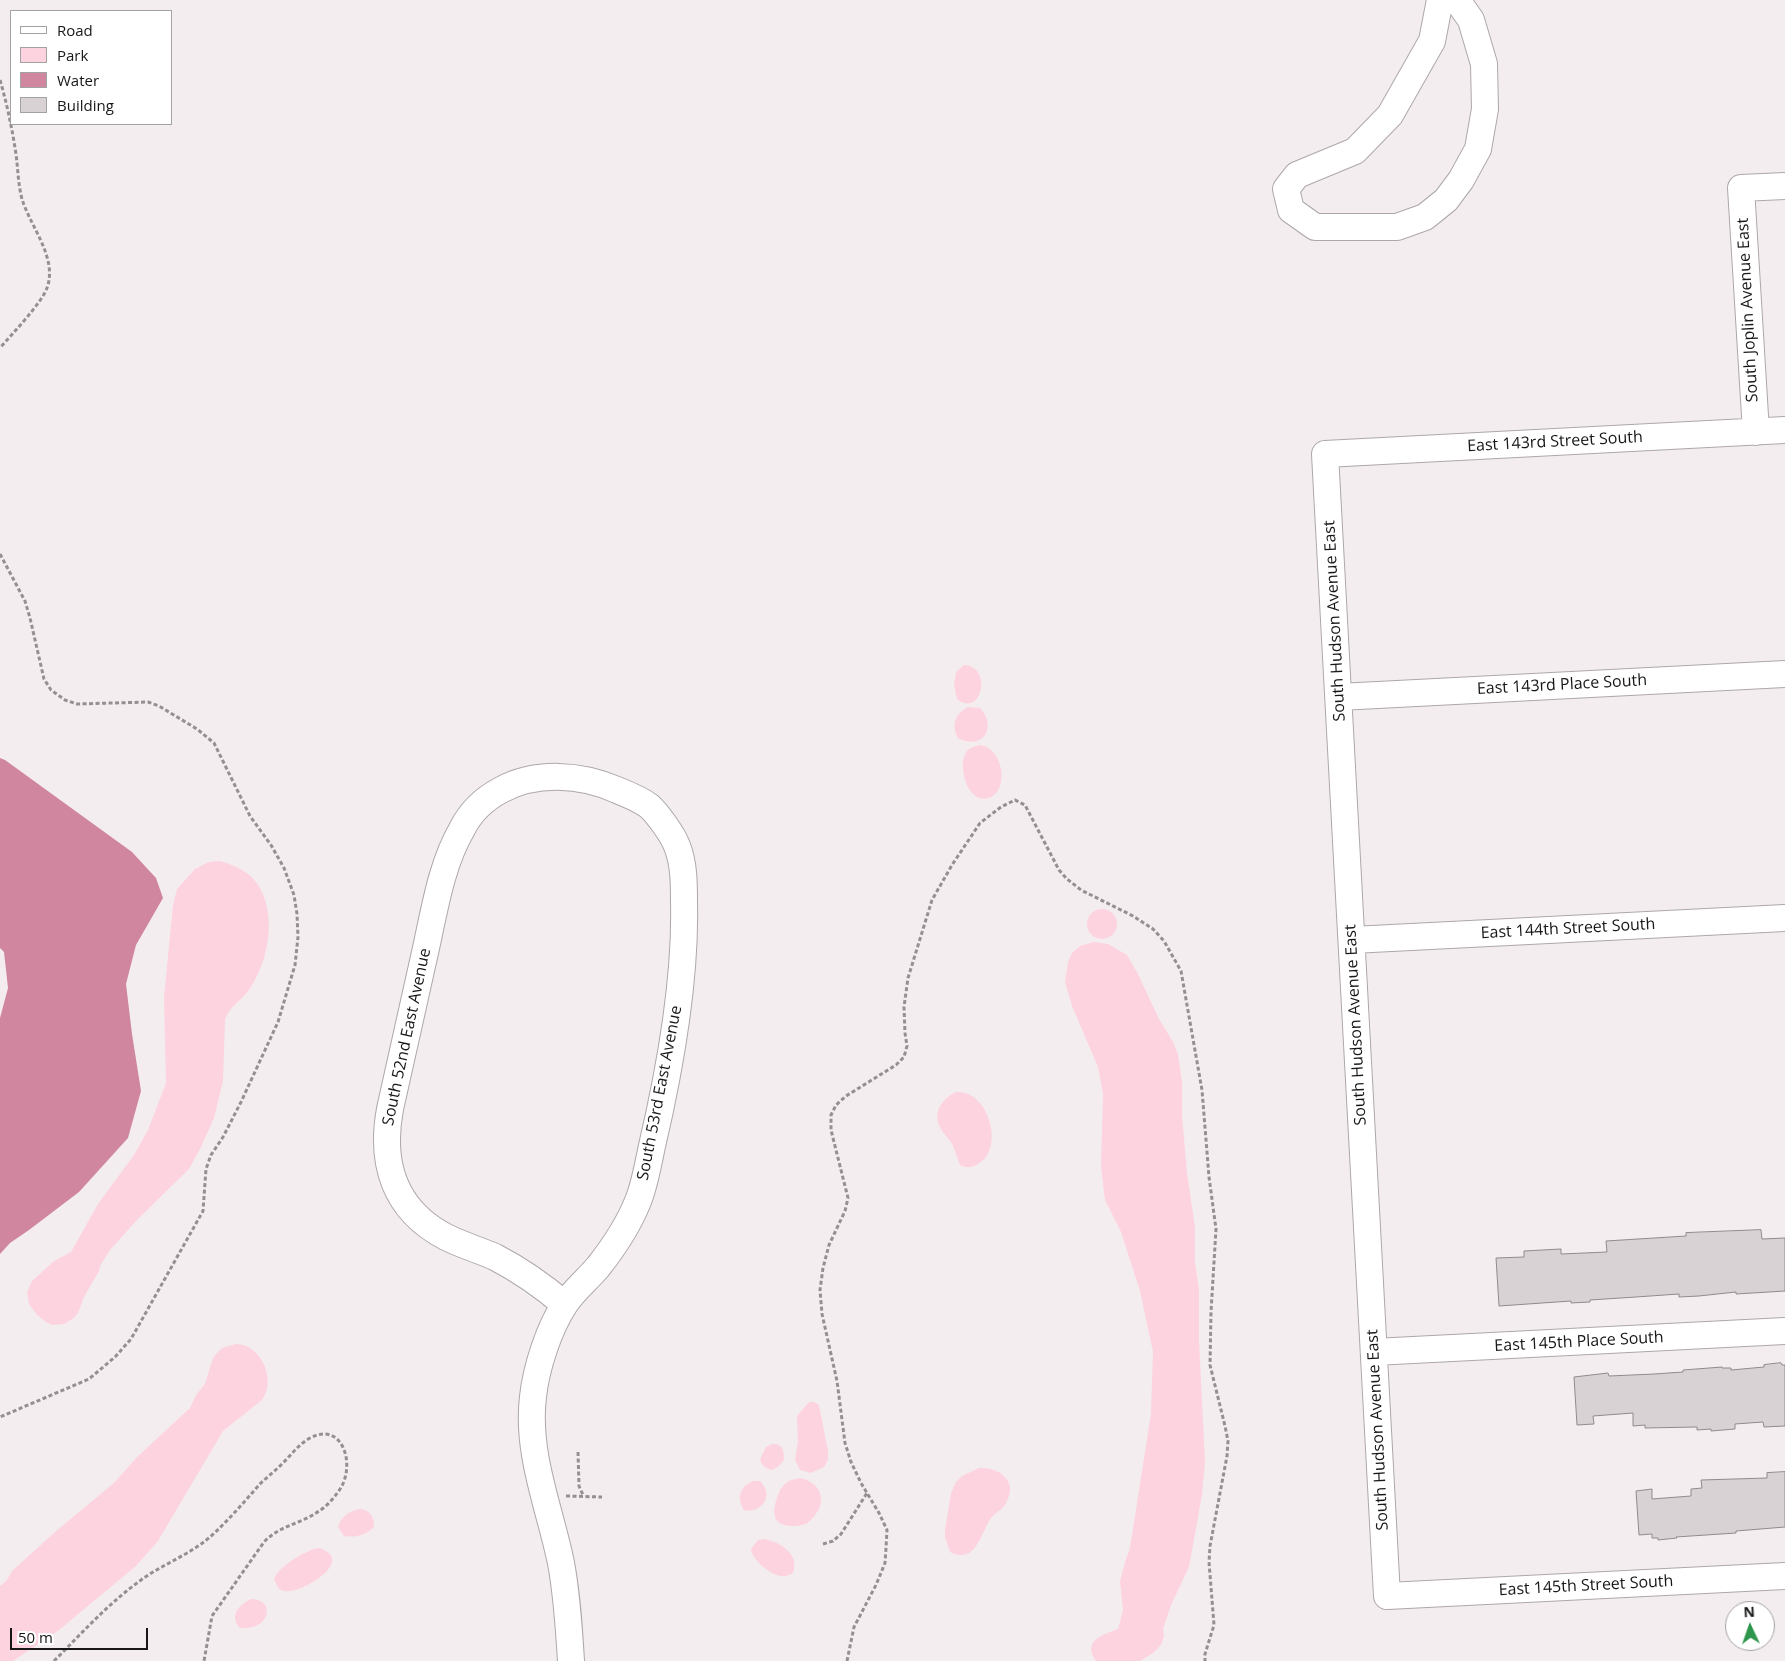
<!DOCTYPE html>
<html>
<head>
<meta charset="utf-8">
<style>
  body { margin:0 }
  #map { position:relative; width:1785px; height:1661px; overflow:hidden; background:#f4edef; font-family:"Open Sans",sans-serif }
  canvas { display:block }
  .legend { position:absolute; left:10px; top:10px; width:162px; height:115px; box-sizing:border-box; background:#fff; border:1px solid #a3a2a2; margin:0; padding:6px 9px; list-style:none; font-size:15px; color:#181617 }
  .legend li { display:flex; align-items:center; gap:10px; height:25px }
  .legend b { width:25px; border:1px solid #a3a2a2 }
  .north { position:absolute; left:1725px; top:1601px; width:50px; height:50px; box-sizing:border-box; background:#fff; border:1px solid #a3a2a2; border-radius:50%; rotate:357deg; font-size:14px; font-weight:700; line-height:20px; text-align:center; color:#181617 }
  .north::after { content:''; display:block; margin:auto; width:18px; height:22px; background:#2e964c; clip-path:polygon(50% 0,100% 100%,50% 72%,0 100%) }
  .scale { position:absolute; left:10px; top:1628px; width:138px; height:22px; box-sizing:border-box; border:2px solid #181617; border-top:0; padding-left:6px; font-size:15px; line-height:18px; white-space:nowrap; color:#181617; -webkit-text-stroke:4px #fff; paint-order:stroke }
</style>
</head>
<body>
<div id="map">
<canvas width="1785" height="1661"></canvas>
<ul class="legend">
<li><b style="height:6px;background:#fff"></b>Road</li>
<li><b style="height:14px;background:#fdd3df"></b>Park</li>
<li><b style="height:14px;background:#d0869e"></b>Water</li>
<li><b style="height:14px;background:#d9d2d4"></b>Building</li>
</ul>
<div class="north">N</div>
<div class="scale">50 m</div>
</div>
<script>
const context = document.querySelector('canvas').getContext('2d');
context.lineJoin = 'round';
function fill(path, color) {
  context.fillStyle = color;
  context.fill(path, 'evenodd');
}
function trace(path, color, width, dash) {
  context.strokeStyle = color;
  context.lineWidth = width;
  context.lineCap = dash ? 'butt' : 'round';
  context.setLineDash(dash || []);
  context.stroke(path);
}
function drawText(font, color, halo, rows, align = 'center') {
  context.font = font + ' "Open Sans",sans-serif';
  context.lineWidth = 4;
  context.setLineDash([]);
  context.textBaseline = 'middle';
  context.strokeStyle = halo;
  context.fillStyle = color;
  for (const [text, x, y, turn = 0] of rows) {
    context.save();
    context.translate(x, y);
    context.rotate((+turn || 0) * Math.PI / 180);
    context.textAlign = isNaN(turn) ? turn : align;
    if (halo) context.strokeText(text, 0, 0);
    context.fillText(text, 0, 0);
    context.restore();
  }
}
fill(new Path2D(`
  M 964,665 C 993,666 982,719 957,699 L 954,685 L 956,672 Z
  M 968,707 L 980,708 C 998,728 982,751 958,738 C 951,725 955,714 968,707 Z
  M 981,745 C 996,748 1004,767 1001,782 C 1000,788 997,794 991,797 C 968,808 956,764 967,751 C 970,747 976,746 981,745 Z
  M 220,861 C 233,865 247,870 256,882 C 278,912 269,961 249,990 C 241,1001 231,1005 225,1019 L 223,1081 L 214,1118 L 200,1149 L 189,1169 L 138,1219 L 110,1250 L 100,1266 L 99,1271 L 84,1297 L 78,1313 L 74,1318 L 64,1324 L 52,1325 L 46,1322 L 37,1315 L 29,1304 L 27,1292 L 32,1281 L 54,1261 L 71,1252 L 98,1204 L 134,1155 L 148,1130 L 166,1083 L 164,997 L 173,905 L 177,889 L 195,869 L 209,862 Z
  M1087 924a15 15 0 1 1 30 0a15 15 0 1 1-30 0Z
  M 1094,942 L 1108,944 L 1127,955 L 1137,972 L 1159,1019 L 1173,1042 L 1178,1054 L 1182,1082 L 1182,1115 L 1187,1173 L 1195,1227 L 1195,1262 L 1199,1290 L 1199,1340 L 1205,1462 L 1202,1495 L 1189,1567 L 1171,1605 L 1163,1629 L 1164,1636 L 1161,1645 L 1153,1653 L 1140,1661 L 1096,1661 C 1082,1641 1102,1635 1118,1629 L 1123,1610 L 1120,1581 L 1125,1562 L 1130,1548 L 1151,1413 L 1153,1352 L 1140,1291 L 1121,1232 L 1105,1200 L 1104,1193 L 1101,1166 L 1103,1094 L 1098,1067 L 1072,1006 L 1065,982 L 1068,962 L 1072,953 L 1080,946 Z
  M 956,1092 C 988,1089 1006,1148 978,1164 C 971,1168 966,1168 960,1165 C 957,1159 956,1152 953,1146 C 950,1139 943,1134 940,1127 C 932,1112 943,1098 956,1092 Z
  M 236,1344 C 261,1344 277,1380 262,1400 L 223,1431 L 158,1541 L 136,1566 L 59,1630 L 13,1661 L 0,1661 L 0,1586 L 7,1580 L 12,1571 L 55,1532 L 115,1482 L 137,1457 L 190,1408 L 196,1395 L 205,1384 L 213,1358 L 217,1353 L 222,1348 Z
  M 809,1402 L 814,1402 L 819,1405 L 828,1451 L 828,1460 L 824,1467 L 811,1473 L 800,1470 L 795,1460 L 798,1441 L 797,1416 Z
  M 772,1444 C 783,1443 784,1451 784,1460 L 779,1466 L 772,1470 C 765,1468 762,1466 760,1459 L 766,1447 Z
  M 979,1468 C 998,1467 1018,1480 1007,1501 C 1004,1509 996,1512 991,1518 C 980,1534 976,1565 950,1552 L 945,1537 L 945,1530 L 951,1493 L 956,1482 L 962,1476 Z
  M 800,1478 C 827,1484 827,1509 806,1524 C 788,1529 768,1526 776,1501 C 778,1495 780,1488 785,1484 C 789,1480 795,1479 800,1478 Z
  M 753,1481 L 760,1481 C 774,1494 763,1514 744,1510 C 736,1497 740,1487 753,1481 Z
  M 361,1509 C 371,1511 374,1517 374,1527 C 366,1535 355,1538 344,1536 L 338,1527 C 341,1516 351,1510 361,1509 Z
  M 765,1539 C 781,1543 800,1554 793,1573 C 791,1574 787,1576 785,1576 C 773,1578 752,1560 751,1549 L 758,1540 Z
  M 320,1548 C 355,1561 305,1591 289,1591 C 284,1592 281,1590 278,1588 L 274,1579 C 279,1566 307,1549 320,1548 Z
  M 251,1599 C 276,1599 271,1631 240,1628 C 229,1616 238,1605 251,1599 Z`), '#fdd3df');
fill(new Path2D(`
  M 0,758 L 5,760 L 132,852 L 156,878 L 163,898 L 136,945 L 126,984 L 132,1034 L 141,1091 L 128,1138 L 79,1192 L 29,1230 L 10,1243 L 0,1254 L 0,1018 L 8,988 L 4,952 L 0,948 Z`), '#d0869e');
const building = new Path2D(`
  M 1761,1230 L 1762,1239 L 1785,1238 L 1785,1291 L 1736,1294 L 1736,1292 L 1699,1296 L 1679,1297 L 1679,1294 L 1636,1297 L 1590,1300 L 1590,1302 L 1571,1303 L 1571,1301 L 1499,1306 L 1496,1258 L 1524,1257 L 1524,1251 L 1561,1249 L 1561,1254 L 1607,1252 L 1606,1241 L 1686,1236 L 1686,1233 Z
  M 1781,1363 L 1782,1365 L 1785,1365 L 1785,1426 L 1764,1427 L 1763,1422 L 1735,1424 L 1735,1429 L 1711,1431 L 1711,1429 L 1697,1430 L 1697,1427 L 1645,1428 L 1645,1425 L 1633,1426 L 1633,1413 L 1593,1416 L 1594,1424 L 1577,1425 L 1574,1377 L 1608,1373 L 1609,1376 L 1654,1374 L 1683,1372 L 1683,1370 L 1722,1367 L 1722,1368 L 1731,1368 L 1731,1370 L 1764,1367 L 1764,1365 Z
  M 1785,1472 L 1785,1527 L 1736,1531 L 1736,1533 L 1676,1537 L 1677,1538 L 1658,1540 L 1658,1538 L 1652,1538 L 1652,1534 L 1639,1535 L 1636,1491 L 1652,1489 L 1652,1499 L 1691,1496 L 1691,1489 L 1702,1488 L 1701,1480 L 1767,1478 L 1767,1473 Z`);
fill(building, '#d9d2d4');
trace(building, '#918a8c', 1);
const minor = new Path2D(`
  M 1440,0 L 1432,41 L 1390,115 L 1355,151 L 1297,175 L 1286,189 L 1291,210 L 1315,227 L 1397,227 L 1425,217 L 1446,200 L 1461,180 L 1478,149 L 1485,109 L 1484,64 L 1471,20 L 1457,0
  M 1785,430 L 1325,454 L 1387,1596 L 1785,1576
  M 1756,432 L 1741,188 L 1785,186
  M 1339,697 L 1785,674
  M 1352,940 L 1785,918
  M 564,1304 C 543,1286 520,1270 495,1257 C 479,1250 462,1245 446,1237 C 394,1210 380,1163 390,1109 C 401,1058 413,1008 424,957 C 434,914 440,867 462,829 C 471,811 484,799 501,790 C 536,771 581,774 617,790 C 627,794 640,799 649,806 C 657,813 673,835 677,846 C 684,863 684,884 684,902 C 686,980 670,1069 652,1146 C 648,1164 645,1184 638,1201 C 629,1224 613,1248 598,1267 C 587,1280 574,1290 565,1304 C 549,1328 536,1368 533,1397 C 526,1453 550,1509 561,1563 C 567,1595 569,1628 571,1661
  M 1374,1352 L 1785,1331`);
trace(minor, '#aea7a8', 28);
trace(new Path2D(`
  M 0,80 C 7,104 12,128 16,154 C 18,169 18,184 22,199 C 30,226 58,258 47,288 C 41,304 12,334 0,348
  M 0,554 L 25,601 L 30,618 L 44,679 L 51,690 L 65,700 L 77,704 L 148,702 L 159,706 L 197,729 L 214,743 L 250,816 L 271,845 L 284,868 L 294,895 L 297,914 L 298,937 L 295,965 L 278,1022 L 241,1102 L 223,1137 L 211,1155 L 206,1169 L 203,1211 L 131,1339 L 115,1357 L 89,1379 L 0,1417
  M 578,1452 L 579,1486 L 583,1495
  M 566,1496 L 602,1497
  M 823,1544 L 833,1541 L 841,1534 L 867,1493
  M 54,1661 C 81,1634 106,1606 137,1583 C 160,1565 188,1556 210,1537 C 228,1521 244,1502 260,1484 C 267,1477 275,1471 282,1464 C 291,1455 299,1444 310,1438 C 344,1420 357,1468 338,1492 C 333,1499 326,1507 319,1511 C 301,1524 280,1525 264,1542 L 212,1616 L 204,1661
  M 847,1661 L 854,1627 L 876,1585 L 885,1563 L 886,1548 L 887,1530 L 879,1513 L 861,1483 L 851,1462 L 845,1443 L 837,1381 L 822,1314 L 820,1290 L 823,1268 L 829,1245 L 845,1211 L 848,1198 L 831,1130 L 831,1115 L 836,1105 L 846,1096 L 896,1065 L 904,1057 L 907,1046 L 905,1033 L 904,1007 L 908,978 L 932,900 L 952,865 L 980,823 L 1001,807 L 1015,800 L 1025,805 L 1059,870 L 1067,879 L 1081,890 L 1133,916 L 1153,929 L 1164,941 L 1181,971 L 1202,1090 L 1209,1177 L 1216,1229 L 1211,1312 L 1210,1365 L 1225,1426 L 1228,1441 L 1227,1456 L 1210,1546 L 1209,1562 L 1214,1625 L 1205,1654 L 1205,1661`), '#948f90', 3, [4, 2.5]);
trace(minor, '#fff', 26);
drawText('16px', '#181617', '#fff', [
  ["South Joplin Avenue East",1748,310,-93],
  ["East 143rd Street South",1555,442,-3],
  ["South Hudson Avenue East",1335,621,-93],
  ["East 143rd Place South",1562,685,-3],
  ["East 144th Street South",1568,929,-3],
  ["South Hudson Avenue East",1356,1025,-93],
  ["South 52nd East Avenue",407,1037,-78],
  ["South 53rd East Avenue",660,1093,-79],
  ["East 145th Place South",1579,1342,-3],
  ["South Hudson Avenue East",1378,1430,-93],
  ["East 145th Street South",1586,1586,-3]
]);
</script>
</body>
</html>
